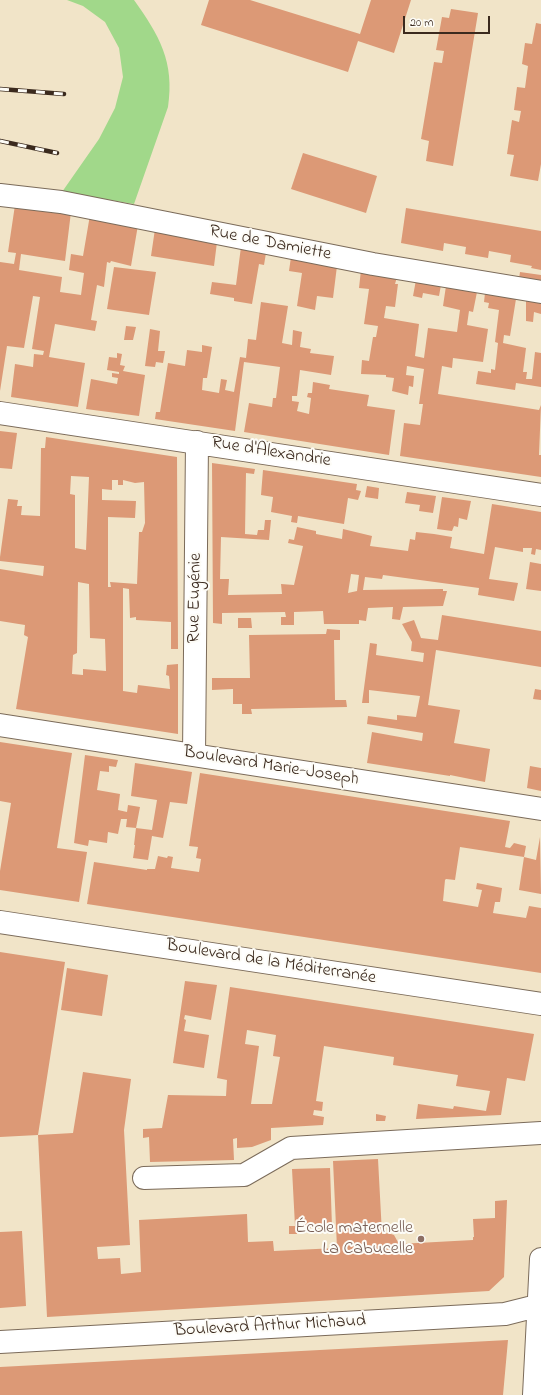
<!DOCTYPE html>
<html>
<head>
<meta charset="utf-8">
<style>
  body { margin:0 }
  #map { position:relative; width:541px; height:1395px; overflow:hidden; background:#f1e4c8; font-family:"Indie Flower",sans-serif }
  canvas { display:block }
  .scale { position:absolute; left:403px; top:16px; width:87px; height:18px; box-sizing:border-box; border:2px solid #3b2a1e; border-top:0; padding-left:5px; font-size:12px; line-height:14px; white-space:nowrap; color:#3b2a1e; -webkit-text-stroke:3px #fdfcf7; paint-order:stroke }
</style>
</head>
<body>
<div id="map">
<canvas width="541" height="1395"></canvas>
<div class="scale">20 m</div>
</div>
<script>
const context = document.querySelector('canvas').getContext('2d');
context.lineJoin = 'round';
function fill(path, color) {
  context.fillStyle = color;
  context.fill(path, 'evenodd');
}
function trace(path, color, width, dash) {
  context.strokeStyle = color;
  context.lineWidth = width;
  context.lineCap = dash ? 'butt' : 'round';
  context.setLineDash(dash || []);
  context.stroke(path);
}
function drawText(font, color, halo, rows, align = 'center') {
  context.font = font + ' "Indie Flower",sans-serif';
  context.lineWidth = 4;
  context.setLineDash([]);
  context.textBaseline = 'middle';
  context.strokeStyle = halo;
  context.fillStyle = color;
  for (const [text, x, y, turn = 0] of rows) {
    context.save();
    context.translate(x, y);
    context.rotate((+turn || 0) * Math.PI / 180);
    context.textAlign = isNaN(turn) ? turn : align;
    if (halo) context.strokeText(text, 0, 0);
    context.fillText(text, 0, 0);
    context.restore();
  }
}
fill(new Path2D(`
  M 67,0 L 134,0 C 159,35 175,62 168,107 L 134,204 L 62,192 L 99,139 L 115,108 L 123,77 L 119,48 L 105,22 L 83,6 Z`), '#a1d88a');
fill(new Path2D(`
  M 209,0 L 250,0 L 360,34 L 371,0 L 411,0 L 394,53 L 358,41 L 348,72 L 201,25 Z
  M 451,9 L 478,13 L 453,166 L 426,161 L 429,141 L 421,139 L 434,62 L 442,63 L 444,51 L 436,50 L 442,17 L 449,18 Z
  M 536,23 L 541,24 L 541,164 L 538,181 L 510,176 L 514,155 L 507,154 L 512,120 L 519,122 L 521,111 L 514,110 L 517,87 L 525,88 L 528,66 L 522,64 L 525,43 L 532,44 Z
  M 303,153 L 377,176 L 366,213 L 291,189 Z
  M 15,205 L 71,212 L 65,261 L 21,254 L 19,270 L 62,277 L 60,292 L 81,295 L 84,273 L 69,270 L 71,254 L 83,256 L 90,215 L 138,225 L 131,266 L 111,261 L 110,263 L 107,262 L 104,287 L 97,285 L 91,320 L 97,321 L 95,331 L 55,324 L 49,357 L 85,363 L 78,407 L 11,397 L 15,364 L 33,367 L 34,354 L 43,355 L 44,351 L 32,349 L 40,297 L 33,296 L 24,348 L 7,346 L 0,391 L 0,262 L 14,264 L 16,253 L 8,252 Z
  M 406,208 L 541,231 L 541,270 L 531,268 L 532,266 L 510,262 L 511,255 L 489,251 L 488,258 L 465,254 L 466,247 L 444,243 L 443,251 L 401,243 Z
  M 155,229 L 217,242 L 214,266 L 151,256 Z
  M 241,247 L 266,253 L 264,265 L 259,264 L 252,304 L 234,301 L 234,298 L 210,294 L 212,282 L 236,285 Z
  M 291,257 L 337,266 L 333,298 L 317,296 L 315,310 L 297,306 L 302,273 L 289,271 Z
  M 114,267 L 156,272 L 149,315 L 107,309 Z
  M 361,270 L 397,277 L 395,284 L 398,284 L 395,307 L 386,306 L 384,318 L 419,324 L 415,356 L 424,358 L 428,328 L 457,332 L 460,310 L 443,306 L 446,286 L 477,292 L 473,312 L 469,311 L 467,325 L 488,329 L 483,362 L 453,358 L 452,368 L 442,366 L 438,394 L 539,410 L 541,405 L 539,455 L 541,455 L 541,477 L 400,456 L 404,423 L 420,425 L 423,404 L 419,404 L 424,369 L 407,366 L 406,375 L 414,376 L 413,387 L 409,386 L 408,395 L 392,391 L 394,378 L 386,377 L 386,375 L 361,374 L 362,360 L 369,361 L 373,337 L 376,337 L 378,326 L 364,324 L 369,289 L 359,288 Z
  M 520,272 L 541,275 L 541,283 L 519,279 Z
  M 416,280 L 441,285 L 439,296 L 423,293 L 422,298 L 413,296 Z
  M 485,293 L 516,299 L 510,336 L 504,335 L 503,343 L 526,348 L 523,372 L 527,372 L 526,379 L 532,379 L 535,352 L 541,353 L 541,387 L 516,383 L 515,390 L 476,384 L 478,371 L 491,373 L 491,369 L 495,370 L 498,343 L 495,342 L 499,310 L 488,308 L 489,303 L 484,302 Z
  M 526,301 L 541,303 L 541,314 L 534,312 L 533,322 L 526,321 Z
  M 261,302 L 288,306 L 282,343 L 292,345 L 293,330 L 302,332 L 300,347 L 311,349 L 310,353 L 334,356 L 331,375 L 300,370 L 297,396 L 292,396 L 292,401 L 299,402 L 297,411 L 309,414 L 311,398 L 307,397 L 308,393 L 312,393 L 313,382 L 330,385 L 329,389 L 369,395 L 367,406 L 395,410 L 389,455 L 244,432 L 249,403 L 272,407 L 273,398 L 276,398 L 280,367 L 244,362 L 235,431 L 155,419 L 156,412 L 160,412 L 168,363 L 185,366 L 187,350 L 202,352 L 202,345 L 212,347 L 207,378 L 203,378 L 202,390 L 219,393 L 221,379 L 227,380 L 225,390 L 234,392 L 240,357 L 246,358 L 248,339 L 256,340 Z
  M 126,326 L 136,327 L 133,340 L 124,340 Z
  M 150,329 L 160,331 L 158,351 L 165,351 L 163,363 L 156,362 L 155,367 L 145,366 Z
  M 117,353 L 122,354 L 120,365 L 125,366 L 123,371 L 145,375 L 139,416 L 86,409 L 91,379 L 117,384 L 118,378 L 112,377 L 112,373 L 119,374 L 119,372 L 107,370 L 109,357 L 117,358 Z
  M 0,431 L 17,433 L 12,469 L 0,468 Z
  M 46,437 L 177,457 L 178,649 L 171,649 L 171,622 L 136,620 L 136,617 L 130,618 L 129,589 L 123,588 L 123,691 L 137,693 L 138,685 L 170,689 L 169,676 L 166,675 L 167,665 L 178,664 L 178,734 L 16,709 L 28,637 L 24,635 L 25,625 L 0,621 L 0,569 L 43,576 L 44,566 L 0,561 L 0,557 L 8,499 L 18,500 L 17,506 L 22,506 L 21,515 L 40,516 L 41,448 L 45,448 ZM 71,476 L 89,477 L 86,550 L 75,548 L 75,495 L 70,494 ZM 112,480 L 118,480 L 118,485 L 123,485 L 123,480 L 135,483 L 144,482 L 145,523 L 142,532 L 139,532 L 137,584 L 110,582 L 111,587 L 108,587 L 108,517 L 135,518 L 136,501 L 102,500 L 102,489 L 112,490 ZM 78,582 L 89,584 L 90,638 L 105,639 L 106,671 L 83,669 L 83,675 L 72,674 L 73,655 L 77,653 Z
  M 212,463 L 255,469 L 254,474 L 246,473 L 245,534 L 257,535 L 258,530 L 264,530 L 265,520 L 271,520 L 269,540 L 221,537 L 220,579 L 229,579 L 228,595 L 282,594 L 281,584 L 294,585 L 303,546 L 288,543 L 289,539 L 294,540 L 297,527 L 316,531 L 316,534 L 342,539 L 343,529 L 372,536 L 370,546 L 408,551 L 410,539 L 415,540 L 416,532 L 434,534 L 452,537 L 450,548 L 484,554 L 492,504 L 541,512 L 541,550 L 536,549 L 535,555 L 531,554 L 532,548 L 523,548 L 523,552 L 495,547 L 489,579 L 518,583 L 514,601 L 478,595 L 479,588 L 383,575 L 382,579 L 365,577 L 363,590 L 443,589 L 443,591 L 447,591 L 443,606 L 403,607 L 400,620 L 392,619 L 393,607 L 368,608 L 366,621 L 359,620 L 359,624 L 324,624 L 323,611 L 294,612 L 294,625 L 281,625 L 281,617 L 286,617 L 285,612 L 222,613 L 222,624 L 213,623 ZM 351,574 L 359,575 L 357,591 L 348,593 Z
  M 263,470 L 357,484 L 356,490 L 361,491 L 358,500 L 348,498 L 344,524 L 298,516 L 297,523 L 291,522 L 292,516 L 271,512 L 273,497 L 261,495 Z
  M 367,486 L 379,488 L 378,499 L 365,497 Z
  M 407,492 L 436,496 L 433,513 L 419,511 L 420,505 L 405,503 Z
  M 442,497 L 471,501 L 467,520 L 459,518 L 458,527 L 454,526 L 452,531 L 437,529 Z
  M 530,562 L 541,564 L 541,591 L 526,589 Z
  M 442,615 L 541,631 L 541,667 L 436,650 L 428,705 L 460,710 L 454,743 L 490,749 L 485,782 L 450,775 L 450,776 L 367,763 L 372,732 L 422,741 L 423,733 L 367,724 L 368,716 L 397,720 L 397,715 L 416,717 L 420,696 L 369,690 L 369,703 L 362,703 L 370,643 L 377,644 L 376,655 L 423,662 L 424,653 L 411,651 L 412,642 L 402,624 L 414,620 L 421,638 L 438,640 Z
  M 238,618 L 251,618 L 252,628 L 238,628 Z
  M 327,629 L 340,630 L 340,640 L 334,640 L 335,700 L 346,700 L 347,707 L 251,709 L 252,714 L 242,714 L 242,704 L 233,704 L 233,689 L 212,690 L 212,678 L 250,678 L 249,635 L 326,634 Z
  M 535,689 L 541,690 L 541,700 L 533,699 Z
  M 0,742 L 72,753 L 57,848 L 87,852 L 79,902 L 0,890 L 0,871 L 11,803 L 0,801 Z
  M 85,755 L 118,760 L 116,767 L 109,766 L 109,772 L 100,771 L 97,790 L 120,794 L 118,810 L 127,812 L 128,805 L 140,807 L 136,828 L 126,827 L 127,819 L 121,819 L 118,834 L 108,832 L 107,843 L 89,840 L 88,846 L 74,843 Z
  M 135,763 L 192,772 L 187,804 L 170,802 L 163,838 L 152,836 L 148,860 L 133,858 L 135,845 L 134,845 L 136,828 L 152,830 L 157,800 L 131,796 Z
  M 530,766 L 541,768 L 541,791 L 527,788 Z
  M 200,773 L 510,821 L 505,847 L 510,848 L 514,843 L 526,846 L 524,857 L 460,847 L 455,880 L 446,879 L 445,880 L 443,901 L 478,907 L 482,890 L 476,889 L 477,883 L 502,888 L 500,902 L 495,902 L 493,913 L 526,918 L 529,906 L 541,908 L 541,973 L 87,904 L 94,862 L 147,870 L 147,869 L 155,869 L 158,856 L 167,858 L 168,856 L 173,857 L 171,868 L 199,872 L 201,859 L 196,858 L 198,847 L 189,846 Z
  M 540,837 L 541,894 L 519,890 L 524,857 L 536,860 Z
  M 0,952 L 65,962 L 38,1135 L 0,1137 Z
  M 67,968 L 108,975 L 102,1016 L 61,1010 Z
  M 185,981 L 217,985 L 211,1020 L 185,1015 L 184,1019 L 186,1020 L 184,1031 L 209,1035 L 204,1068 L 173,1063 Z
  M 230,987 L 534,1034 L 525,1081 L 507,1078 L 501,1115 L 416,1119 L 418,1104 L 453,1109 L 454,1106 L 486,1111 L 490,1091 L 456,1086 L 458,1075 L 393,1065 L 394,1057 L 324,1046 L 316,1101 L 323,1102 L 322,1111 L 314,1110 L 313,1115 L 324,1117 L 323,1125 L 271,1128 L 271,1140 L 252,1147 L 237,1148 L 237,1138 L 233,1139 L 234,1160 L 150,1162 L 149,1137 L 143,1138 L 143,1129 L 162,1128 L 168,1095 L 226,1096 L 227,1080 L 217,1078 ZM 247,1030 L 276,1035 L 273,1056 L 280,1057 L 272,1104 L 251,1104 L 259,1046 L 245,1044 Z
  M 83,1072 L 131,1079 L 124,1130 L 130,1245 L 97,1247 L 98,1259 L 120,1258 L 121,1274 L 141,1272 L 139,1220 L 247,1214 L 248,1242 L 273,1241 L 274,1251 L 337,1248 L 333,1161 L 378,1159 L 382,1234 L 388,1233 L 394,1235 L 399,1244 L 473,1240 L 473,1237 L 474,1237 L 473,1219 L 495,1218 L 495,1201 L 507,1200 L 504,1277 L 489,1291 L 47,1317 L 38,1135 L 73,1133 Z
  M 376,1114 L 386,1116 L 385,1121 L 376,1121 Z
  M 330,1168 L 332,1227 L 297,1228 L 297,1234 L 289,1234 L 289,1226 L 295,1226 L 292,1169 Z
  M 22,1231 L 26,1306 L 0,1308 L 0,1232 Z
  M 508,1340 L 503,1395 L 0,1395 L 0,1367 Z`), '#dc9976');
const minor = new Path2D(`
  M 0,195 L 61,202 L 373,264 L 541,292
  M 0,413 L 541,495
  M 0,725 L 541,809
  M 194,755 L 197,442
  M 0,922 L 541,1004
  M 144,1178 L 244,1175 L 291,1148 L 541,1133
  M 0,1342 L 505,1314 L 541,1305
  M 534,1395 L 541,1259`);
trace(minor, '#7b6b5a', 24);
trace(minor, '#fff', 22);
const rail = new Path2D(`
  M 0,89 L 64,94
  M 0,141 L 57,153`);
trace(rail, '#3b2a1e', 4.5);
trace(rail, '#fdfcf7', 3, [9]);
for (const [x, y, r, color] of [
  [421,1239,4,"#8d6e63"]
]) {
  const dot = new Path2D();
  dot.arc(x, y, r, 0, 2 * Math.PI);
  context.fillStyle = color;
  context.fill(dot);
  trace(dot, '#fdfcf7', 1.5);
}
drawText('18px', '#3b2a1e', '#fdfcf7', [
  ["Rue de Damiette",270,244,11],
  ["Rue d'Alexandrie",271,453,9],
  ["Rue Eugénie",196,598,-89],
  ["Boulevard Marie-Joseph",271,767,9],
  ["Boulevard de la Méditerranée",271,963,9],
  ["Boulevard Arthur Michaud",270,1327,-3]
]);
drawText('18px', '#785e54', '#fdfcf7', [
  ["École maternelle",413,1229],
  ["La Cabucelle",413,1250]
], 'right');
</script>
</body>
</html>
